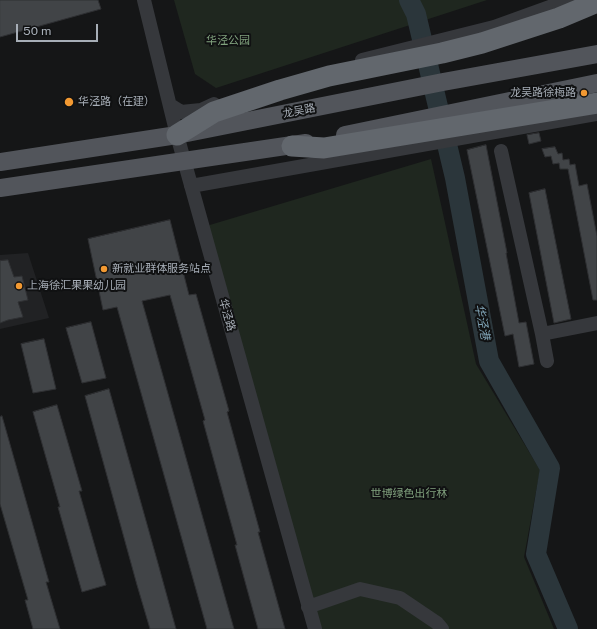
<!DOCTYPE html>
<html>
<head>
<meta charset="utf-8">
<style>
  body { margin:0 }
  #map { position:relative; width:597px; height:629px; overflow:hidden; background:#151617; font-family:"Public Sans",sans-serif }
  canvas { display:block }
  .scale { position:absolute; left:16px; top:24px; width:82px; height:18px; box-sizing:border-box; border:2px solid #a7aeb7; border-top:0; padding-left:5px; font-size:12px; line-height:14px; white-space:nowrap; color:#a7aeb7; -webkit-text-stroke:3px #101112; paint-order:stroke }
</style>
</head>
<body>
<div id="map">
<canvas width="597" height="629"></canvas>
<div class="scale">50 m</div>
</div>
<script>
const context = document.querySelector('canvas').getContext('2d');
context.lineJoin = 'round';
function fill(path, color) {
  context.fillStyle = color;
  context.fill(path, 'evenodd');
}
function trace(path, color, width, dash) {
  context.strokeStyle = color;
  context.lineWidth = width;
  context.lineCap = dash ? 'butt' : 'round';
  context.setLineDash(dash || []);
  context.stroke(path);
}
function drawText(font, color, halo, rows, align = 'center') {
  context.font = font + ' "Public Sans","Noto Sans SC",sans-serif';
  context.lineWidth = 4;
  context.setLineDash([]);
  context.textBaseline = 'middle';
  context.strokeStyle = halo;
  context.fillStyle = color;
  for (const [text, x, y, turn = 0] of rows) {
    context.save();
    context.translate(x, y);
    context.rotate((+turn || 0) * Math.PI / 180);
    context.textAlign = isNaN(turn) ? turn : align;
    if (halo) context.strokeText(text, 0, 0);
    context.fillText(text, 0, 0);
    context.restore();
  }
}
fill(new Path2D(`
  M 28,253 L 49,318 L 0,329 L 0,255 Z`), '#212224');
fill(new Path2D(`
  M 174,0 L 487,0 L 216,88 L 195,74 Z
  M 431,159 L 476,364 L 540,470 L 524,557 L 554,629 L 319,629 L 203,227 Z`), '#1f271f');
trace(new Path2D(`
  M 409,0 L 416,14 L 455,178 L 489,361 L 550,468 L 536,554 L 568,629`), '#2b363b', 20);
const building = new Path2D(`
  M 0,0 L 98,0 L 101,9 L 0,37 Z
  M 539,133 L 541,141 L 529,144 L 527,135 Z
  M 486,145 L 507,253 L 506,253 L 519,323 L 526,322 L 534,364 L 519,367 L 513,334 L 505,336 L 467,150 Z
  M 555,147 L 558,154 L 562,153 L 563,160 L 569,159 L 570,165 L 575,164 L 579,186 L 587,184 L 597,236 L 597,300 L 593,300 L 568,169 L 560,169 L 559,163 L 553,164 L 551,156 L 545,157 L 542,149 Z
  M 545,189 L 571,319 L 554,323 L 529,193 Z
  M 170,220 L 189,295 L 196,294 L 229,411 L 227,412 L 260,532 L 258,532 L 285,629 L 258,629 L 235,545 L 237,545 L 203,421 L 205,420 L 170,295 L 142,301 L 234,629 L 207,629 L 117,307 L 103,310 L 88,239 Z
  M 8,260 L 14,277 L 22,276 L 28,300 L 18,302 L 23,317 L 8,320 L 0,323 L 0,261 Z
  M 91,322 L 106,378 L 82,383 L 66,328 Z
  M 44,339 L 56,389 L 33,393 L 21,344 Z
  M 109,389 L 159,567 L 176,629 L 150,629 L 137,585 L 85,396 Z
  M 57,405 L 82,491 L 79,491 L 106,585 L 82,592 L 58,507 L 60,507 L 33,412 Z
  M 2,416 L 49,582 L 46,582 L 60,629 L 33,629 L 25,600 L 28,600 L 0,504 L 0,417 Z`);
fill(building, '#414447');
trace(building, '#2f3033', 1);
trace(new Path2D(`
  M 144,0 L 177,135 L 315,629
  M 362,60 L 494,27 L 569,0
  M 170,105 L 181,112 L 201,110 L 214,104
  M 501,151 L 542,334 L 547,361
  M 191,186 L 597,114
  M 542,334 L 597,323
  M 308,607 L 360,589 L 400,598 L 437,623 L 442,629`), '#36383c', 14);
trace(new Path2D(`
  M 345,135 L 597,83
  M 0,162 L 177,135 L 443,82 L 597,54
  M 0,188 L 306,143`), '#52555b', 18);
trace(new Path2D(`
  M 177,135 L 214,112 L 280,90 L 329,76 L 442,53 L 482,43 L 559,18 L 597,2
  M 292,146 L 324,148 L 597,103`), '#62676d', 21);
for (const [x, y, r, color] of [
  [584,93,4,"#f29932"],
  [69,102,5,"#f29932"],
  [104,269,4,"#f29932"],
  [19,286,4,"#f29932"]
]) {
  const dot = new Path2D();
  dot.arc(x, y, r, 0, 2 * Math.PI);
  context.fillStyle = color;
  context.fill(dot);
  trace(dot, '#101112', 1.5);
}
drawText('11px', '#81a27e', '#101112', [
  ["华泾公园",228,41],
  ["世博绿色出行林",409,494]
]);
drawText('11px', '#a7aeb7', '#101112', [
  ["龙吴路徐梅路",576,93,"right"],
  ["华泾路（在建）",78,102],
  ["新就业群体服务站点",112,269],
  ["上海徐汇果果幼儿园",27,286]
], 'left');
drawText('11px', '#a7aeb7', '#101112', [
  ["龙吴路",299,111,-11],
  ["华泾路",227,315,74]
]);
drawText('italic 12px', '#7ea1b3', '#101112', [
  ["华泾港",482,322,79]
]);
</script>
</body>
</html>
